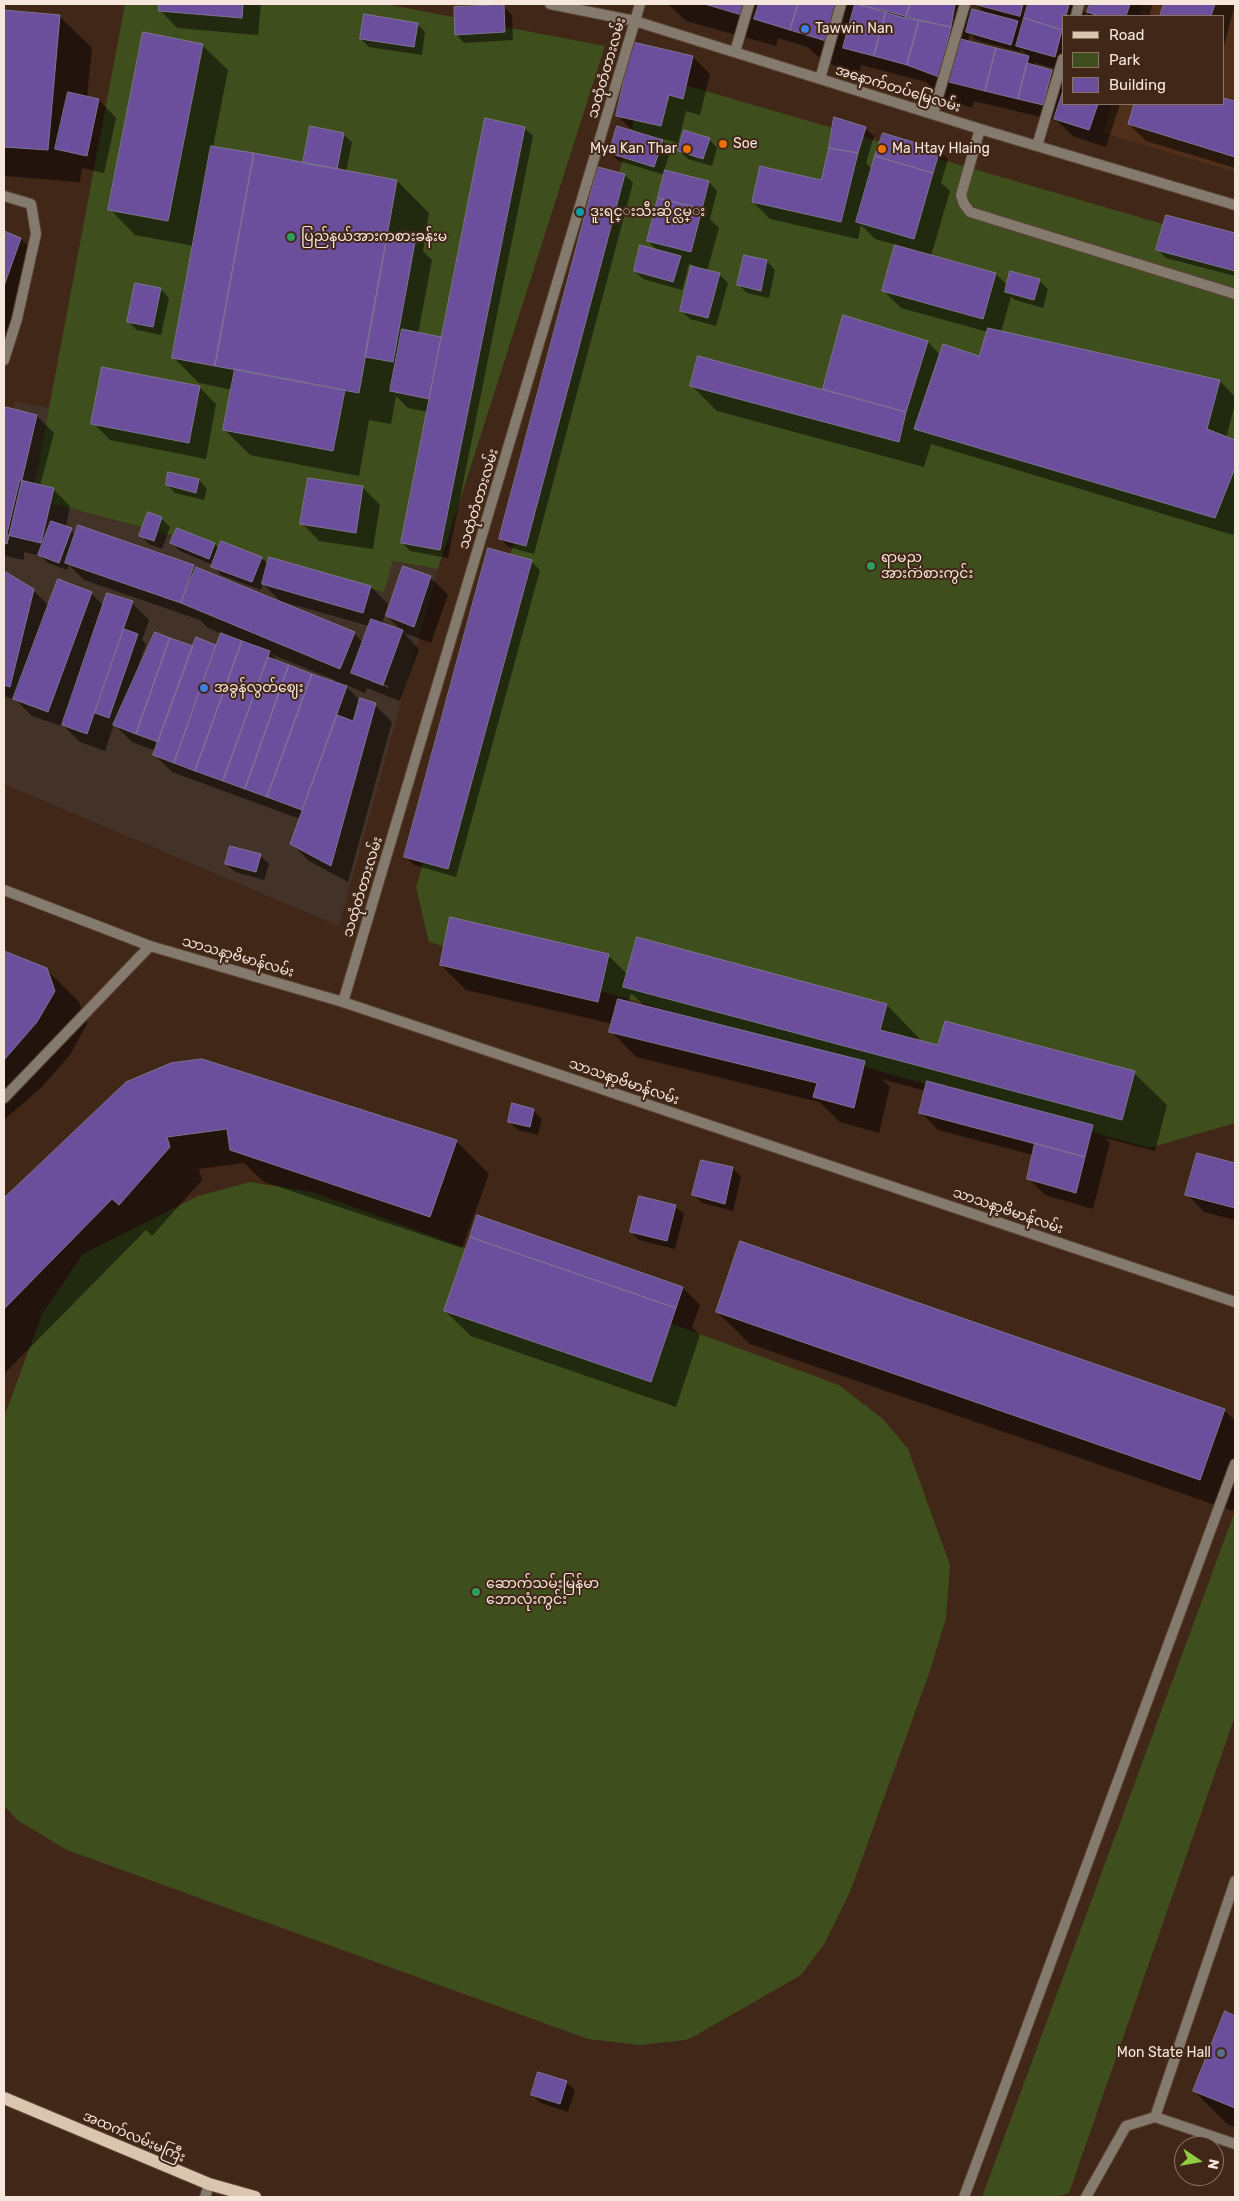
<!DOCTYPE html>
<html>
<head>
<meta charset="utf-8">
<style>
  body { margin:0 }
  #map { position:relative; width:1239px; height:2201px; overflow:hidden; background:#412717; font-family:Rubik,sans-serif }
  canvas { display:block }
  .frame { position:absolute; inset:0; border:5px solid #f7e6dc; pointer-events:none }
  .legend { position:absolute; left:1062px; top:15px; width:162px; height:90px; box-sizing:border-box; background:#412717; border:1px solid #8a7366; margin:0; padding:6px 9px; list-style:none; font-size:15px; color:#f7e6dc }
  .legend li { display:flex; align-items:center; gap:10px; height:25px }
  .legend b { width:25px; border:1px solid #8a7366 }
  .north { position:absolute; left:1174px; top:2136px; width:50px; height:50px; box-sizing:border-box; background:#412717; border:1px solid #8a7366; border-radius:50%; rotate:102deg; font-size:14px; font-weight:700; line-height:20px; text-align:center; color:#f7e6dc }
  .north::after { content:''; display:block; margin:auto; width:18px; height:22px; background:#91cd3f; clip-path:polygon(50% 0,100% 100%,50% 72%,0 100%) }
</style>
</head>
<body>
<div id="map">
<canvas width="1239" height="2201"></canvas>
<div class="frame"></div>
<ul class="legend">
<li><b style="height:6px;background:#dac6ae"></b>Road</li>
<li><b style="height:14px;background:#3f4e1d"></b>Park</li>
<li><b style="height:14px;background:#6b4f9c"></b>Building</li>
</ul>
<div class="north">N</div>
</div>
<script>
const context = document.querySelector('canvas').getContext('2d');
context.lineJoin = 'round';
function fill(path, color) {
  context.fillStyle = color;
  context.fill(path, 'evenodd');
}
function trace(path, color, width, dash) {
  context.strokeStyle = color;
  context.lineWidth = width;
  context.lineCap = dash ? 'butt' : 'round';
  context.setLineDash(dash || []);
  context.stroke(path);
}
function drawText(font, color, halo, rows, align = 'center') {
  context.font = font + ' Rubik,"Noto Sans Myanmar",sans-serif';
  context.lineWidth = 4;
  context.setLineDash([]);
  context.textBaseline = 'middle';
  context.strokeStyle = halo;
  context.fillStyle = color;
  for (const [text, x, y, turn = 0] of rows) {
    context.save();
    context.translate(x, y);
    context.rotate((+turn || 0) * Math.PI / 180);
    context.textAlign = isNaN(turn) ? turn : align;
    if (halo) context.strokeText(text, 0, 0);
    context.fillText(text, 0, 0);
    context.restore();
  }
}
fill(new Path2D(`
  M 15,401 L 49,408 L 32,498 L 384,592 L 393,561 L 438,569 L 339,926 L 4,784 L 4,444 Z`), '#423227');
fill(new Path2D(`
  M 1143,4 L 1235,4 L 1235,172 L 1103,133 L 1112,104 L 1223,104 L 1223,16 L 1139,16 Z`), '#4f2f1a');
fill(new Path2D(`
  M 125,4 L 385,4 L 605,46 L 438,569 L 393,561 L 384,592 L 32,498 Z
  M 647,74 L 1235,245 L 1235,1123 L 1149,1148 L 429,942 L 416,887 Z
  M 250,1182 L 312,1192 L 839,1385 L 883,1419 L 908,1449 L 950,1565 L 946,1618 L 930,1671 L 850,1892 L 825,1943 L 801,1975 L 693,2037 L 685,2040 L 640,2045 L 588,2039 L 67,1850 L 17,1820 L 4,1805 L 4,1417 L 42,1314 L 83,1254 L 198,1196 Z
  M 1235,1511 L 1235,1716 L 1069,2193 L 1056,2197 L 982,2197 Z`), '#3f4e1d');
fill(new Path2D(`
  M 161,4 L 261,4 L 258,35 L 177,28 L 160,10 Z
  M 668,4 L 966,4 L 972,10 L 985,13 L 976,4 L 1076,4 L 1088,16 L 1091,4 L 1153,4 L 1149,16 L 1063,16 L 1063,71 L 1033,62 L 1038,67 L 1051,71 L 1063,82 L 1063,104 L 1120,104 L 1106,147 L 1073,136 L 1057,121 L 974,101 L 972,108 L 941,97 L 926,82 L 861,65 L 859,73 L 824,62 L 808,47 L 778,38 L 776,46 L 686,21 ZM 970,34 L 976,40 L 1020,52 L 1019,55 L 968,42 ZM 1021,49 L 1029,57 L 1019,55 Z
  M 1165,4 L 1235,4 L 1223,50 L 1223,16 L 1162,16 Z
  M 503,7 L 512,15 L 513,40 L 464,43 L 456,34 Z
  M 4,11 L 59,16 L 92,48 L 87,98 L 99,100 L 116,118 L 104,173 L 82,168 L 80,182 L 4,176 Z
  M 417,24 L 425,32 L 422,55 L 369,47 L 361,39 Z
  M 202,45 L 228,70 L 213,147 L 304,164 L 343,134 L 352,142 L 346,172 L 397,181 L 429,213 L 423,251 L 432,260 L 418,334 L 442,340 L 524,128 L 533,136 L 448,558 L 410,551 L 402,542 L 428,412 L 408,408 L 396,396 L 391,424 L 369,420 L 359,476 L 250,455 L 224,429 L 233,390 L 199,383 L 174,358 L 194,246 L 135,235 L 110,209 Z
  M 693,57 L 710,74 L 700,115 L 686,111 L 678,143 L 660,138 L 671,149 L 664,171 L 709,182 L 717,191 L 710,219 L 719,228 L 707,271 L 719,274 L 728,283 L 716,326 L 690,319 L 681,310 L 693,265 L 689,264 L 682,290 L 643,279 L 635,271 L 659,252 L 648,241 L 665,175 L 619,161 L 610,153 L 634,132 L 617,115 Z
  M 1223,99 L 1235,103 L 1235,168 L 1146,141 L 1129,124 L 1135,104 L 1223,104 Z
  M 865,128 L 874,136 L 866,163 L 873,170 L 940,151 L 948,159 L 941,183 L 950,191 L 931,256 L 996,274 L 1008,286 L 1039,280 L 1048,289 L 1043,308 L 1015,300 L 1011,297 L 1001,332 L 1220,381 L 1235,397 L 1235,404 L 1226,438 L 1235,441 L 1235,530 L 1233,535 L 931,444 L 924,467 L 717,411 L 692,386 L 824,391 L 844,317 L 928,342 L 940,355 L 980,358 L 988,332 L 901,308 L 884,291 L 897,245 L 875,239 L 861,225 L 858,239 L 770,219 L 753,202 L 822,181 Z
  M 709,139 L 717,148 L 712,166 L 688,159 L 679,151 Z
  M 599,168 L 625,175 L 633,183 L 534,554 L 509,547 L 500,539 Z
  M 1167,216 L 1235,234 L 1235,276 L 1166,258 L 1158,250 Z
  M 4,233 L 21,239 L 38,256 L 4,350 Z
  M 767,261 L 775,270 L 769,298 L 747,293 L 739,285 Z
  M 136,284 L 161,289 L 169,298 L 161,335 L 137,330 L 128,321 Z
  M 199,387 L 216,404 L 206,459 L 110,440 L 93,423 Z
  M 7,409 L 37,416 L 54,433 L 40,486 L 53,489 L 70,506 L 66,527 L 76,535 L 79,527 L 194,567 L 354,633 L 363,643 L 369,626 L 280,601 L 263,584 L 261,590 L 221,575 L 213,565 L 180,551 L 172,543 L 177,529 L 215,544 L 219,548 L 261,558 L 269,565 L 270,559 L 371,587 L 388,604 L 382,624 L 403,632 L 387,616 L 404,568 L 431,578 L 448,595 L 431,643 L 404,633 L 419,649 L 400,701 L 367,688 L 365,693 L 344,684 L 360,701 L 375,705 L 392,722 L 348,882 L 309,861 L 292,844 L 300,819 L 172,772 L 155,755 L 156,751 L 132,742 L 114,724 L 105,751 L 80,742 L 65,727 L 32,716 L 16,700 L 4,696 L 4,572 L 33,590 L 49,606 L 91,593 L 104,606 L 132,603 L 149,620 L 142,640 L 146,644 L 136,673 L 137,674 L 194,648 L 197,639 L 217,646 L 222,634 L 208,628 L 200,620 L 84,580 L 69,565 L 67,570 L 48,563 L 41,556 L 24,552 L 24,560 L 4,556 L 4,423 ZM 271,654 L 335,680 L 334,682 L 280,663 ZM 371,679 L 389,686 L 388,688 L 371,682 Z
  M 169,473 L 199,480 L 207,489 L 204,500 L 175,493 L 167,484 Z
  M 362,487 L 380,505 L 373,549 L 319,541 L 302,523 Z
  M 161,518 L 170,527 L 162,549 L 149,544 L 141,535 Z
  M 531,561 L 540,570 L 456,877 L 414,865 L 405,856 Z
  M 260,855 L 269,864 L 264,880 L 235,872 L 226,864 Z
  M 4,952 L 46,969 L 79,1002 L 87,1024 L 70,1055 L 41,1088 L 4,1120 Z
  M 608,955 L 628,975 L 887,1005 L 919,1038 L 918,1041 L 939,1047 L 1134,1073 L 1167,1105 L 1155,1151 L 1105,1138 L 1110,1143 L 1093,1209 L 1045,1195 L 1028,1178 L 1033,1155 L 938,1130 L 921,1112 L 926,1091 L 881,1079 L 890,1087 L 879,1133 L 840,1122 L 819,1102 L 636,1057 L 611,1031 L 613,1024 L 466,990 L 441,965 ZM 631,993 L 646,1007 L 628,1003 Z
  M 127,1083 L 456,1141 L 489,1174 L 462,1248 L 264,1182 L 244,1163 L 199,1169 L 202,1180 L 152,1236 L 146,1230 L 4,1374 L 4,1199 Z
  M 533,1110 L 542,1119 L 538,1135 L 518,1130 L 509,1121 Z
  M 1198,1155 L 1235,1165 L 1235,1220 L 1204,1212 L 1187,1194 Z
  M 733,1168 L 741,1177 L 733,1211 L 702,1203 L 694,1195 Z
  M 675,1206 L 684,1214 L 675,1249 L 639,1240 L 631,1232 Z
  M 478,1217 L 683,1288 L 700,1305 L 692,1327 L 700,1335 L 676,1407 L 471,1336 L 445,1311 Z
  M 717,1312 L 1224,1410 L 1235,1421 L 1235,1504 L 1233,1511 L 750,1344 Z
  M 1225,2013 L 1235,2017 L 1235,2127 L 1227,2124 L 1194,2091 Z
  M 566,2082 L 575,2090 L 568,2112 L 541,2103 L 532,2095 Z`), '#0007');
const building = new Path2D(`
  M 159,4 L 243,4 L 242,18 L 159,11 Z
  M 705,4 L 746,4 L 743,15 Z
  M 759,4 L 798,4 L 790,30 L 754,19 Z
  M 798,4 L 837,4 L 826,41 L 790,30 Z
  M 855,4 L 886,11 L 874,56 L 843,48 Z
  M 857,4 L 910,4 L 906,18 Z
  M 910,4 L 955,4 L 951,27 L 906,18 Z
  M 974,4 L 1023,4 L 1020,16 Z
  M 1028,4 L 1069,4 L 1066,16 L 1063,16 L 1062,30 L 1024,18 Z
  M 1090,4 L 1130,4 L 1126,16 L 1099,16 L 1087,12 Z
  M 1164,4 L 1215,4 L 1211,16 L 1160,16 Z
  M 504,5 L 505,32 L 455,35 L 454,7 Z
  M 972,9 L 1018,21 L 1011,45 L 966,32 Z
  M 4,10 L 60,15 L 48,150 L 4,147 Z
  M 886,11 L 919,20 L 907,65 L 874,56 Z
  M 364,14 L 418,23 L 414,47 L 360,39 Z
  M 1024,18 L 1062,30 L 1055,57 L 1016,46 Z
  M 919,20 L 951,27 L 939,77 L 907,65 Z
  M 143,32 L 203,44 L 168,221 L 108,210 Z
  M 961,39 L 996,48 L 985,91 L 949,82 Z
  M 633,42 L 693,56 L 683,99 L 669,95 L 661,126 L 616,116 Z
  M 996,48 L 1029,56 L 1018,99 L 985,91 Z
  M 1027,63 L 1052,70 L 1043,105 L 1018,99 Z
  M 1063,91 L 1063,104 L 1098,104 L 1089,130 L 1054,119 Z
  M 68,92 L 99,99 L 87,156 L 55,149 Z
  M 1223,98 L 1235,101 L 1235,157 L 1128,124 L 1134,104 L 1223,104 Z
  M 834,117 L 866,127 L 858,153 L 829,148 Z
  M 485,118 L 525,127 L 440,550 L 401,543 Z
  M 310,126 L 344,133 L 337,169 L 303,163 Z
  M 617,126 L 663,140 L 654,167 L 609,153 Z
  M 684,130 L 710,138 L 703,159 L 678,151 Z
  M 883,133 L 940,150 L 933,173 L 875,156 Z
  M 211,146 L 254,153 L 215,366 L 172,358 Z
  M 829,148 L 858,153 L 841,222 L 752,202 L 760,166 L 821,180 Z
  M 254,153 L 397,180 L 359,393 L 215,366 Z
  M 875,156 L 933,173 L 914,239 L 856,222 Z
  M 598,167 L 625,174 L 526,546 L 499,539 Z
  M 665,170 L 709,181 L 702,209 L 658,198 Z
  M 658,198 L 702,209 L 691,252 L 647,241 Z
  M 1166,215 L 1235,233 L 1235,271 L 1156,250 Z
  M 4,231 L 21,238 L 4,286 Z
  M 387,237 L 415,242 L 393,362 L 365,357 Z
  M 640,245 L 681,256 L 673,282 L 634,271 Z
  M 895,245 L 996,273 L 983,319 L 882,291 Z
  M 744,255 L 767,260 L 761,291 L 737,285 Z
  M 691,266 L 720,273 L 708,318 L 680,311 Z
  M 1010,271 L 1040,279 L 1034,300 L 1005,292 Z
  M 135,283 L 161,288 L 153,327 L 127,322 Z
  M 843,315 L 928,341 L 906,412 L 823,389 Z
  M 988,328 L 1220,380 L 1207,429 L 1235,440 L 1235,468 L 1215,518 L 914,429 L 943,344 L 979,356 Z
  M 402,329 L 441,337 L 429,399 L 390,391 Z
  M 698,356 L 906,412 L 899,442 L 690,386 Z
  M 102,367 L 200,386 L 189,443 L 91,424 Z
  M 235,369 L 345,390 L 333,451 L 223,430 Z
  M 6,407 L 37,415 L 7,544 L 4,543 L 4,418 Z
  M 168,472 L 199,479 L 196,493 L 166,485 Z
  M 308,478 L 363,486 L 356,533 L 300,524 Z
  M 20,480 L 54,488 L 41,543 L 7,535 Z
  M 148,512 L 162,517 L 154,541 L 139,536 Z
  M 51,521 L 72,528 L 59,563 L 38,555 Z
  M 78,525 L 194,565 L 181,603 L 65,563 Z
  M 177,528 L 215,543 L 209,559 L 170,543 Z
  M 221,541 L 262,557 L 252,582 L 211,567 Z
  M 488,548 L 532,560 L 448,869 L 404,857 Z
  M 269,557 L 371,586 L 363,613 L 262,584 Z
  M 403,566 L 431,576 L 414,627 L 386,616 Z
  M 196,567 L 355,632 L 340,669 L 181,603 Z
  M 4,571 L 34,589 L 10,687 L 4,685 Z
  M 58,579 L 92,592 L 48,712 L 13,699 Z
  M 107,593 L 133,601 L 87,734 L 62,725 Z
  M 371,619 L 403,630 L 383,685 L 351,673 Z
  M 124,629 L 138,634 L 109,718 L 95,713 Z
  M 155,632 L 170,638 L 136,734 L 113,725 Z
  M 221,633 L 242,641 L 195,771 L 174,763 Z
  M 196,637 L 216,645 L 174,763 L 153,755 Z
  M 170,638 L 193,646 L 158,742 L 136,734 Z
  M 242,641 L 270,651 L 223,781 L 195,771 Z
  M 268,657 L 289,665 L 245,789 L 223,781 Z
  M 289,665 L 312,674 L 267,797 L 245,789 Z
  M 312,674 L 347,686 L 302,810 L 267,797 Z
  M 360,698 L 376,703 L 331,866 L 290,844 L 337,715 L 353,721 Z
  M 230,846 L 261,854 L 256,872 L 225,864 Z
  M 450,917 L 609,954 L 598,1002 L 440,965 Z
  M 637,937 L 887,1004 L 880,1030 L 938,1045 L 945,1021 L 1135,1071 L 1122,1120 L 623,987 Z
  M 4,951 L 47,968 L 55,991 L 37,1022 L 4,1060 Z
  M 618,999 L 865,1061 L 854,1108 L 813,1097 L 817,1083 L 609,1032 Z
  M 202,1059 L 457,1140 L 430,1217 L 230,1150 L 227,1129 L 167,1137 L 170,1147 L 119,1205 L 112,1199 L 4,1309 L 4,1198 L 126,1082 L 171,1063 Z
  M 927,1081 L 1093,1125 L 1085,1157 L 919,1113 Z
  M 512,1103 L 534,1109 L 530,1127 L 508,1122 Z
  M 1035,1143 L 1085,1157 L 1076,1193 L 1027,1179 Z
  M 1197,1153 L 1235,1163 L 1235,1208 L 1185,1195 Z
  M 701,1160 L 733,1167 L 725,1204 L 692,1195 Z
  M 639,1196 L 676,1205 L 667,1241 L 630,1232 Z
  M 477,1215 L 683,1287 L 676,1308 L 470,1237 Z
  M 470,1237 L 676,1308 L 651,1382 L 444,1311 Z
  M 740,1241 L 1225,1409 L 1200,1480 L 716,1312 Z
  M 1225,2011 L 1235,2016 L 1235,2108 L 1193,2091 Z
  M 538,2072 L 567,2081 L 560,2104 L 531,2095 Z`);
fill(building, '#6b4f9c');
trace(building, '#7d7493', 1);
const lane = new Path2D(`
  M 980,129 L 961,195 L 964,204 L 970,212 L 1235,294
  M 4,196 L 31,204 L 36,234 L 17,319 L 4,360
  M 1155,2117 L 1235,1881
  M 1086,2197 L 1126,2126 L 1155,2117 L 1235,2144`);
const street = new Path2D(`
  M 550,4 L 635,21 L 980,129 L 1235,205
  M 1076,16 L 1079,4
  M 735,52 L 749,4
  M 820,79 L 841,4
  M 933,114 L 965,4
  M 1037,146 L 1063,59
  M 4,890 L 150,946 L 343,1002 L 1235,1302
  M 343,1002 L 640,4
  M 4,1098 L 150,946
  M 205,2197 L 209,2184
  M 964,2197 L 1235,1464`);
const primary = new Path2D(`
  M 4,2098 L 209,2184 L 255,2197`);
trace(lane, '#5a4233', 12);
trace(street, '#5a4233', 12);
trace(primary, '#5a4233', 14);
trace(lane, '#847a6e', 10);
trace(street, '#847a6e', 10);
trace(primary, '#dac6ae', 12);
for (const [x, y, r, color] of [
  [805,29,5,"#3f7fe0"],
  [723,144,5,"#e8710a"],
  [687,149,5,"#e8710a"],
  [882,149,5,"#e8710a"],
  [580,212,5,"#0f9aa8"],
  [291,237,5,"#2e9e5b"],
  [871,566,5,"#2e9e5b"],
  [204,688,5,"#3f7fe0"],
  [476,1592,5,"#2e9e5b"],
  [1221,2053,5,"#5c6f8a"]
]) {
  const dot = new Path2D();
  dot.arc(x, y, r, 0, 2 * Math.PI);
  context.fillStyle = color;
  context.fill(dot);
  trace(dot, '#412717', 2);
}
drawText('14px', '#f7e6dc', '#412717', [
  ["Tawwin Nan",815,29],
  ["Soe",733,144],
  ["Mya Kan Thar",677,149,"right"],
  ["Ma Htay Hlaing",892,149],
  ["ဒူးရင္းသီးဆိုင္လမ္း",590,212],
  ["ပြည်နယ်အားကစားခန်းမ",301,237],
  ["ရာမည",881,558],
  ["အားကစားကွင်း",881,574],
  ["အခွန်လွတ်ဈေး",214,688],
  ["ဆောက်သမ်းမြန်မာ",486,1584],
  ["ဘောလုံးကွင်း",486,1600],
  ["Mon State Hall",1211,2053,"right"]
], 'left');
drawText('14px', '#f7e6dc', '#412717', [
  ["သထုံတံတားလမ်း",607,68,-74],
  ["အနောက်တပ်မြေလမ်း",898,89,17],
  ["သထုံတံတားလမ်း",479,499,-73],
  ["သထုံတံတားလမ်း",363,887,-73],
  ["သာသနာ့ဗိမာန်လမ်း",238,957,16],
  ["သာသနာ့ဗိမာန်လမ်း",624,1082,19],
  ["သာသနာ့ဗိမာန်လမ်း",1008,1211,19],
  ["အထက်လမ်းမကြီး",134,2137,23]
]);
</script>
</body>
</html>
